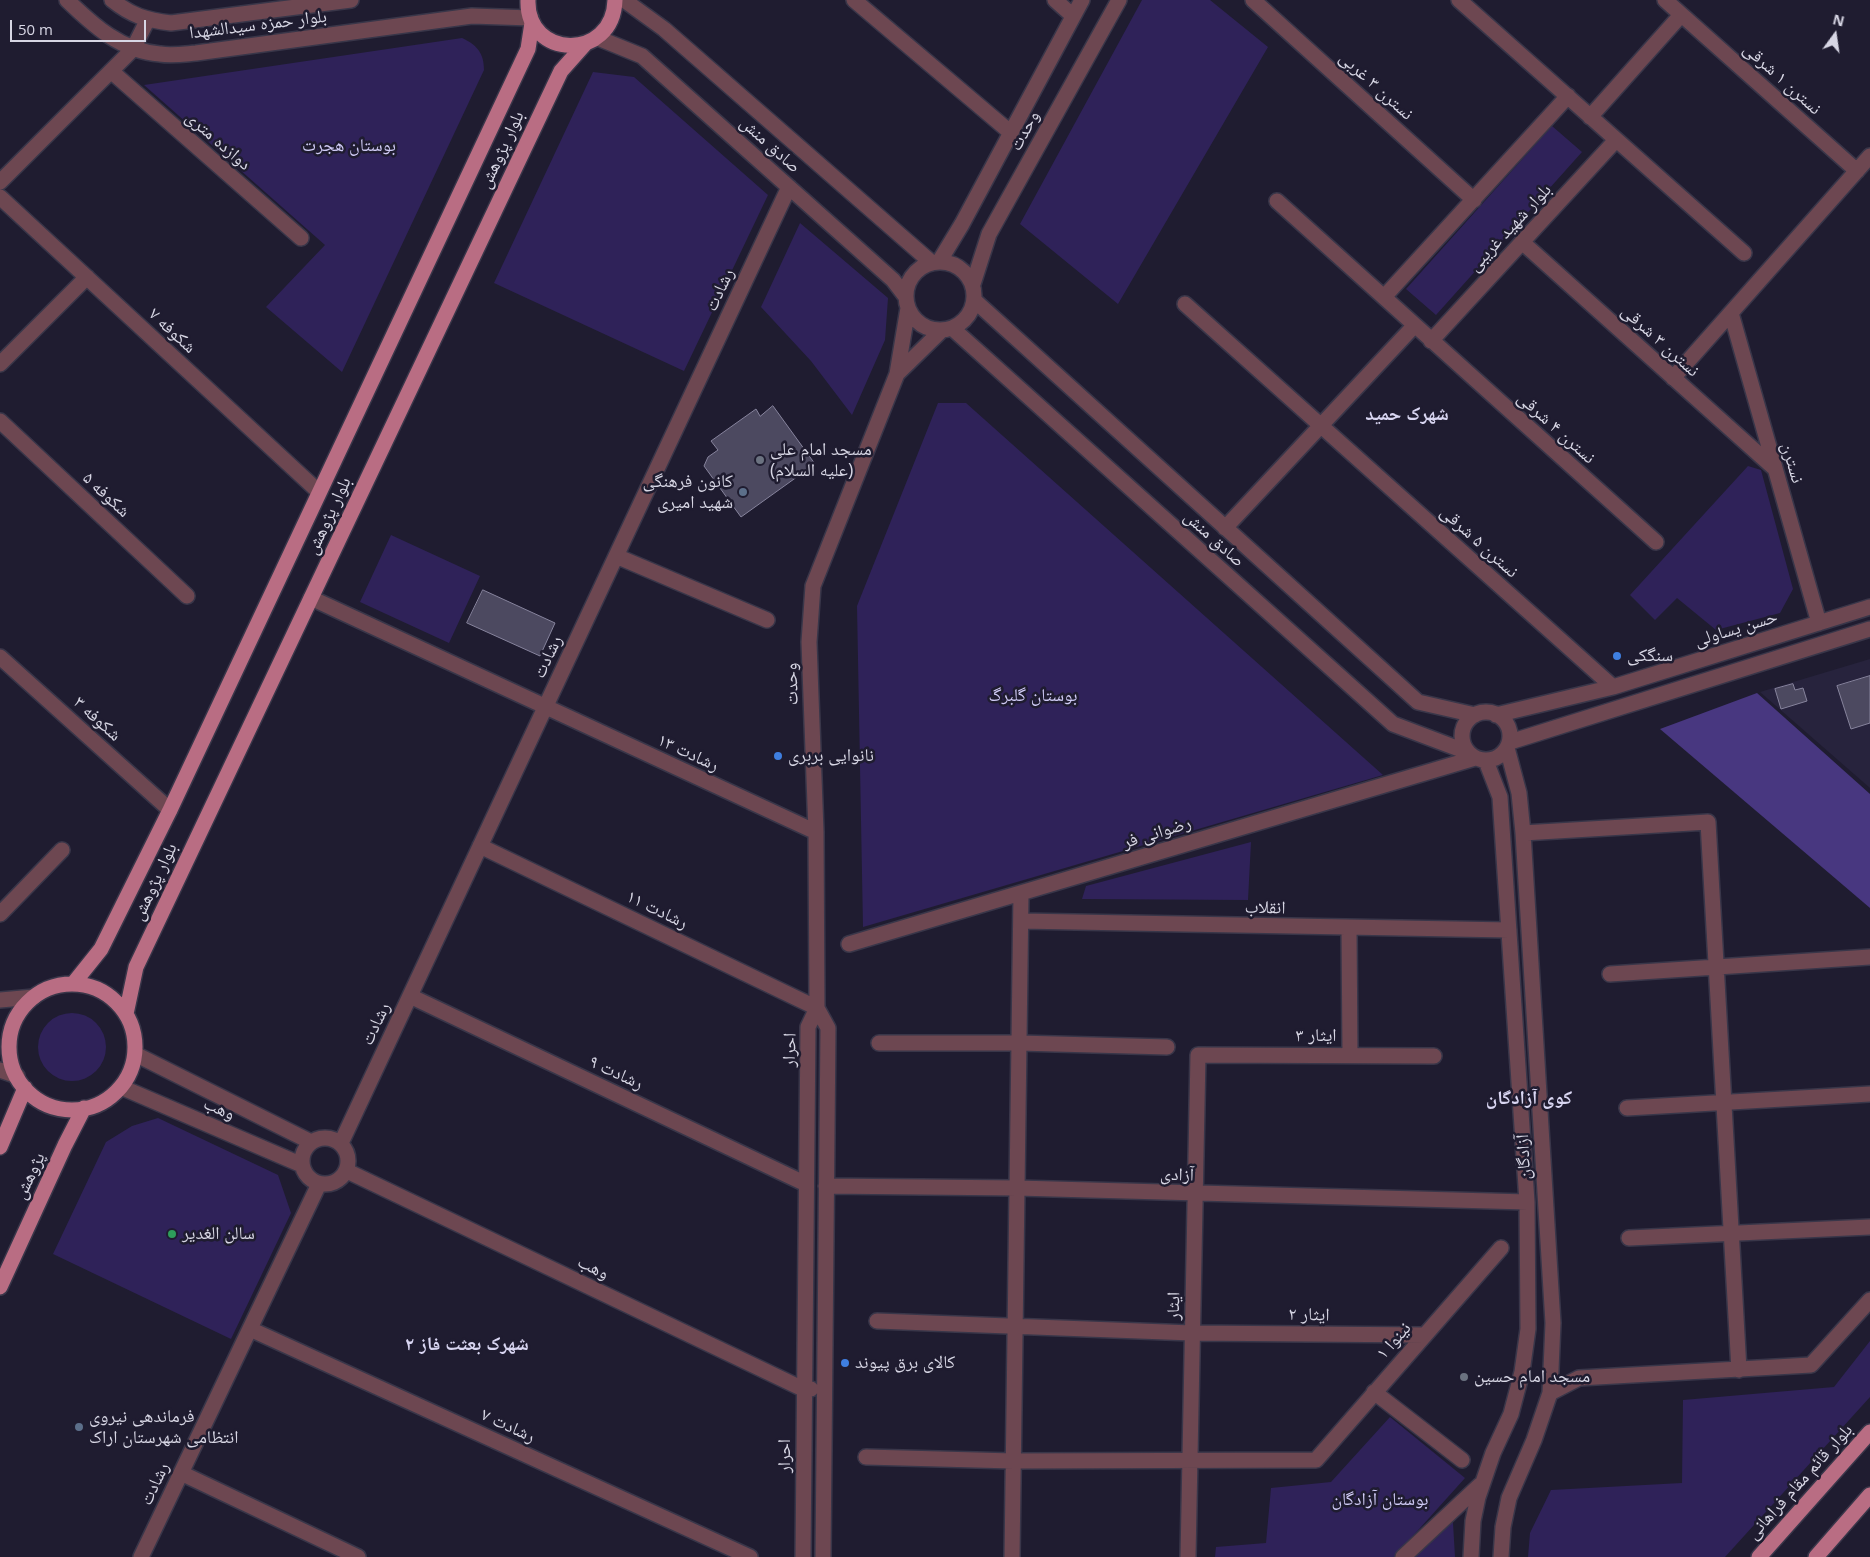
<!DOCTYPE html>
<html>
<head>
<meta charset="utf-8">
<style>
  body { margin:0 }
  #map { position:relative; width:1870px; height:1557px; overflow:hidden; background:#1f1c30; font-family:"Open Sans",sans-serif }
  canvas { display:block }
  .north { position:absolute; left:1810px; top:10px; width:50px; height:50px; -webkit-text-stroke:4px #1f1c30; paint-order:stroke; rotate:14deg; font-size:14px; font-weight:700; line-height:20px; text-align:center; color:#d7d6e4 }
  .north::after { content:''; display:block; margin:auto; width:18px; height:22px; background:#d7d6e4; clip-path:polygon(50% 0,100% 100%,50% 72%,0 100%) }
  .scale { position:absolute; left:10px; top:20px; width:136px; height:22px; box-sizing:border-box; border:2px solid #d7d6e4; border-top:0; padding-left:6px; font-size:15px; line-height:18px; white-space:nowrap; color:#d7d6e4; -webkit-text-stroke:4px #1f1c30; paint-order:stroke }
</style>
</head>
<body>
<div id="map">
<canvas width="1870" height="1557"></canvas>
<div class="north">N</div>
<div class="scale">50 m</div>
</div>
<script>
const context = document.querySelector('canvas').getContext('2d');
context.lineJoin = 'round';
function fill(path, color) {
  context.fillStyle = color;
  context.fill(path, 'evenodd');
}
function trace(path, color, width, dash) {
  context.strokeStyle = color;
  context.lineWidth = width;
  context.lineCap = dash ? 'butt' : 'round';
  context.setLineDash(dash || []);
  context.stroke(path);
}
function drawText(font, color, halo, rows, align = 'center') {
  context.font = font + ' "Open Sans","Noto Naskh Arabic",sans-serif';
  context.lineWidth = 5;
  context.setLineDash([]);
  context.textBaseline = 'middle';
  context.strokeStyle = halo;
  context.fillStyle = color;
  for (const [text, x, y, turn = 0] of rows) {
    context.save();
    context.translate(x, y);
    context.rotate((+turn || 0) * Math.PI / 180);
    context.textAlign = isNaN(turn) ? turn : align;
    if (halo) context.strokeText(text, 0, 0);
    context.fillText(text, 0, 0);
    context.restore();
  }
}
fill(new Path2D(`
  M 1870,659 L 1870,788 L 1760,692 Z`), '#27233d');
fill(new Path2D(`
  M 1142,0 L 1210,0 L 1268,47 L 1118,304 L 1020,224 Z
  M 462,38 C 477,45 484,53 484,70 L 342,372 L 266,307 L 325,245 L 144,85 Z
  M 593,72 L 634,77 L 768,195 L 684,371 L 494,283 Z
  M 1552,126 L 1582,152 L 1436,315 L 1406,289 Z
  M 800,223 L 888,298 L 885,340 L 852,415 L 811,361 L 761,307 Z
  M 938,403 L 966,403 L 1383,775 L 863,927 L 857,606 Z
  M 1748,466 L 1761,470 L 1793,589 L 1780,613 L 1716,630 L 1677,598 L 1655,620 L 1630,595 Z
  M 391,535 L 480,576 L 449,643 L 360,602 Z
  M 1251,842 L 1248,900 L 1082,899 L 1086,886 Z
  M38 1047a34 34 0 1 1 68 0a34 34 0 1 1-68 0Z
  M 158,1118 L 278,1175 L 291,1213 L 231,1339 L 53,1254 L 106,1142 L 132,1126 Z
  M 1870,1341 L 1870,1397 L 1725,1557 L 1528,1557 L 1530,1533 L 1551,1490 L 1682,1483 L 1683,1400 L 1834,1387 Z
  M 1390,1417 L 1465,1478 L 1394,1557 L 1215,1557 L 1216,1547 L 1266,1543 L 1271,1488 L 1331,1482 Z
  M 1446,1519 L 1453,1523 L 1455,1557 L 1411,1557 Z`), '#2f2259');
fill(new Path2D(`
  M 1757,693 L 1870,794 L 1870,908 L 1660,729 Z`), '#483780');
const building = new Path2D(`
  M 773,406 L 815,464 L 741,517 L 704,466 L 708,457 L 718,450 L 711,441 L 756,409 L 760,416 Z
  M 483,590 L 555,623 L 540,656 L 467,623 Z
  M 1870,676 L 1870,723 L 1851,729 L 1837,686 Z
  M 1793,684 L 1795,690 L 1803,688 L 1807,701 L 1781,709 L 1775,689 Z`);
fill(building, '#4c4960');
trace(building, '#87849d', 1);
const minor = new Path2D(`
  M 67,0 C 94,26 121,51 160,54 C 172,56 184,54 196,53 L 472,16 L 531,18
  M 112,0 C 132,16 146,20 171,23 L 351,0
  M 624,0 L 664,29 L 932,263
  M 854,0 L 1010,132
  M 1055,0 L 1073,16
  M 1253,0 L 1474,200
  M 1459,0 L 1744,253
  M 1665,0 L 1857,171
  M 598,38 L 642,56 L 893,280 L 906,297
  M 111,71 L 301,238
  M 1590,117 L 1681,15
  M 0,182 L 133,49 L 147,21
  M 0,197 L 319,492
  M 1277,201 L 1656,542
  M 1522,242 L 1773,467
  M906 296a34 34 0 1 1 68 0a34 34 0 1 1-68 0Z
  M 939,262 L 962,224 L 1082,0
  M 973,284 L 989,234 L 1119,0
  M 1384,297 L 1568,96
  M 974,300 L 1418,702 L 1475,715
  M 1185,304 L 1613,687
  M 1731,313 L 1819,623
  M 952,328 L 1393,724 L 1467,752
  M 1431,341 L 1616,140
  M 0,364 L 87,277
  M 897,374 L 942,330
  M 1673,378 L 1870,156
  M 0,421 L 187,596
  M 1225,528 L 1414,326
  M 616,556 L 767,620
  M 311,598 L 816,832
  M 0,657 L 170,810
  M1462 736a24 24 0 1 1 48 0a24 24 0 1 1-48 0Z
  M 1496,715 L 1613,687 L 1870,607
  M 1510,742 L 1870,629
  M 1523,833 L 1708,822 L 1739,1370
  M 480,846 L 817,1008
  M 0,914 L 62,850
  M 1021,921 L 1509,930
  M 1349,928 L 1350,1055
  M 849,944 L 1475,758
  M 1610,974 L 1870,957
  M 410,996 L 806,1184
  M 0,1000 L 34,997
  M 817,1008 L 828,1028 L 823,1557
  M 879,1043 L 1019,1043 L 1167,1047
  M 135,1054 L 311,1142
  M 0,1070 L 17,1076
  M 121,1087 L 302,1165
  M 1627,1108 L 1870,1094
  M302 1161a23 23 0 1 1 46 0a23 23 0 1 1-46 0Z
  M 341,1143 L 789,187
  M 347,1171 L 803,1389 L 811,1389
  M 826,1186 L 1017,1188 L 1527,1202
  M 1629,1238 L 1870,1227
  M 877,1321 L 1192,1333 L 1425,1335
  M 250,1329 L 750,1557
  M 1374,1392 L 1462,1460
  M 1550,1393 L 1579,1378 L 1811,1365 L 1870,1300
  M 866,1457 L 1013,1461 L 1316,1460 L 1501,1248
  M 181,1473 L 358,1557
  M 141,1557 L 319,1184
  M 803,1557 L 808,1027 L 817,1008 L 816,832 L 809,642 L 813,586 L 897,374 L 908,308
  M 1012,1557 L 1021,893
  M 1188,1557 L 1198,1055 L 1434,1056
  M 1403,1557 L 1480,1485
  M 1471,1557 L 1473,1521 L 1478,1497 L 1493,1453 L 1511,1414 L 1522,1372 L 1528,1329 L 1527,1202 L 1500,797 L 1486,761
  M 1501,1557 L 1503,1527 L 1509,1498 L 1534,1440 L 1550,1393 L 1553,1323 L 1523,833 L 1519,793 L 1507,748`);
const major = new Path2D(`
  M 528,0 C 526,59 613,62 615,0
  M 73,984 L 101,949 L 170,810 L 528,49 L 532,23
  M9 1047a63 63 0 1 1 126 0a63 63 0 1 1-126 0Z
  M 126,1014 L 136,967 L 561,71 L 585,44
  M 0,1147 L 25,1088
  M 0,1287 L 65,1145 L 84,1108
  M 1759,1557 L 1870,1432
  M 1816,1557 L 1870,1495`);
trace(minor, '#393649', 18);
trace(major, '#393649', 18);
trace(minor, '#6d4751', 15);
trace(major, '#b96d83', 15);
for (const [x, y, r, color] of [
  [760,460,5,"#6b7280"],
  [743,492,5,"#5c6f8a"],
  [1617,656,5,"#3f7fe0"],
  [778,756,5,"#3f7fe0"],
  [172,1234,5,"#2e9e5b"],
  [845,1363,5,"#3f7fe0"],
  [1464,1377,5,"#6b7280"],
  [79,1427,5,"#5c6f8a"]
]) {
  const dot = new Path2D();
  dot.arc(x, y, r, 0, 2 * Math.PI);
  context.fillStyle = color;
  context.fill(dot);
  trace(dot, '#1f1c30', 2);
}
drawText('18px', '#d7d6e4', '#1f1c30', [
  ["بلوار حمزه سیدالشهدا",258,25,-7],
  ["نسترن ۱ شرقی",1782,79,42],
  ["نسترن ۳ غربی",1376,86,42],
  ["وحدت",1025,131,-61],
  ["دوازده متری",218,141,41],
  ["صادق منش",770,145,42],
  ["بلوار پژوهش",502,150,-65],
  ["بلوار شهید غریبی",1510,228,-47],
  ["رشادت",720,290,-65],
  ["شکوفه ۷",172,331,43],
  ["نسترن ۳ شرقی",1660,341,42],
  ["نسترن ۴ شرقی",1556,428,42],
  ["نسترن",1792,463,74],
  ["شکوفه ۵",106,495,43],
  ["بلوار پژوهش",329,516,-65],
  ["صادق منش",1214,539,42],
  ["نسترن ۵ شرقی",1479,542,42],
  ["حسن یساولی",1736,629,-17],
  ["رشادت",548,657,-65],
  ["وحدت",792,684,-92],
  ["شکوفه ۳",97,719,42],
  ["رشادت ۱۳",688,753,25],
  ["رضوانی فر",1157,833,-17],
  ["بلوار پژوهش",155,882,-65],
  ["انقلاب",1265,908,1],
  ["رشادت ۱۱",657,910,26],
  ["رشادت",376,1024,-65],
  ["ایثار ۳",1316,1036],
  ["احرار",790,1050,-88],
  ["رشادت ۹",616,1073,25],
  ["وهب",219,1109,23],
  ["آزادگان",1524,1157,-93],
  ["آزادی",1177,1175,2],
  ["پژوهش",30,1176,-65],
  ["وهب",593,1268,26],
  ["ایثار",1174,1306,-89],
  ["ایثار ۲",1309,1315,1],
  ["نینوا ۱",1394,1341,-49],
  ["رشادت ۷",508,1426,25],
  ["احرار",785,1456,-90],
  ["بلوار قائم مقام فراهانی",1800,1482,-48],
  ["رشادت",155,1484,-65]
]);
drawText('18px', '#d0cbf6', '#1f1c30', [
  ["بوستان هجرت",349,146],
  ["بوستان گلبرگ",1033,696],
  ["بوستان آزادگان",1380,1500]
]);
drawText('18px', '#d7d6e4', '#1f1c30', [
  ["مسجد امام علی",770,450],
  ["(علیه السلام)",770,471],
  ["کانون فرهنگی",733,482,"right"],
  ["شهید امیری",733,503,"right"],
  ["سنگکی",1627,656],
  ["نانوایی بربری",788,756],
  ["سالن الغدیر",182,1234],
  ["کالای برق پیوند",855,1363],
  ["مسجد امام حسین",1474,1377],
  ["فرماندهی نیروی",89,1417],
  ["انتظامی شهرستان اراک",89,1438]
], 'left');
drawText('bold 19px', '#d9d6f2', '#1f1c30', [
  ["شهرک حمید",1407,415],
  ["کوی آزادگان",1529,1099],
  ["شهرک بعثت فاز ۲",467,1345]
]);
</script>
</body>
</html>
